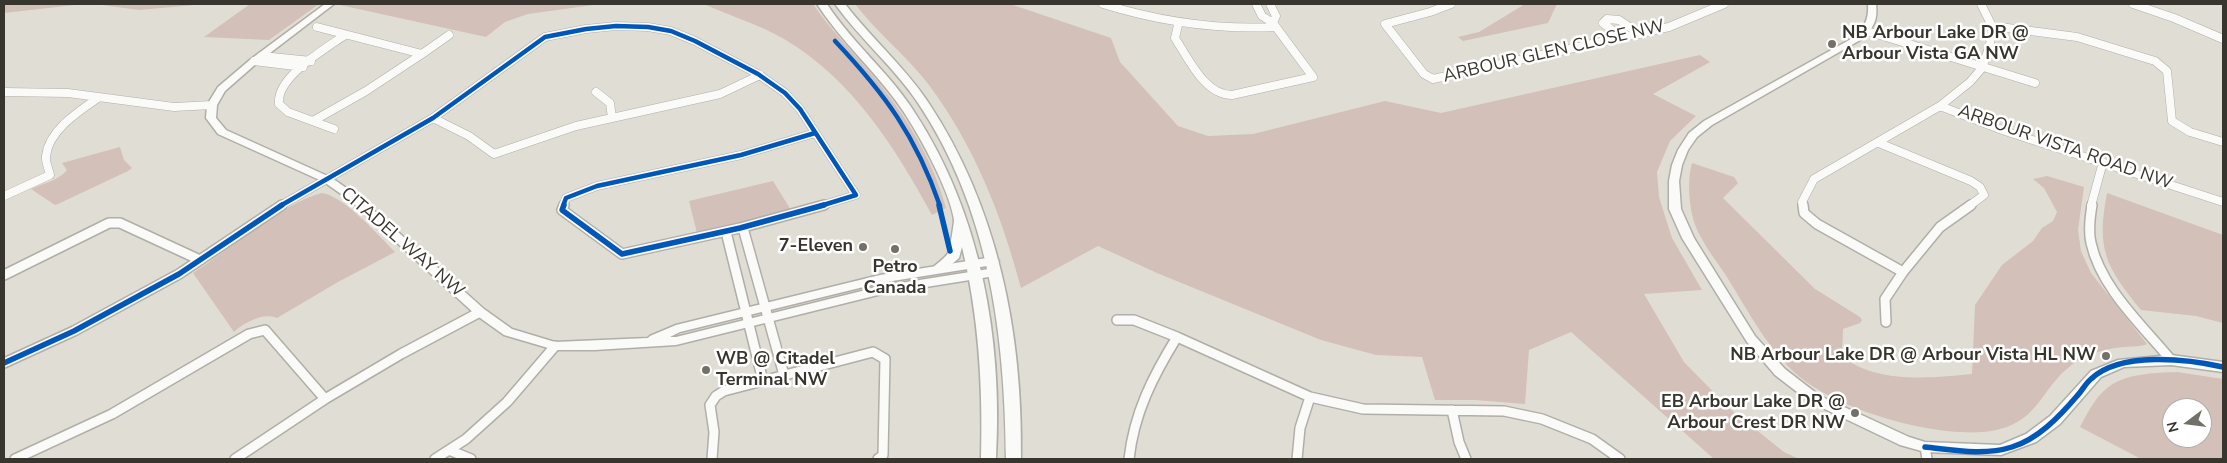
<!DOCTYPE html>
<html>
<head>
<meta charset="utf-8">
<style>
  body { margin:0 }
  #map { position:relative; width:2227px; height:463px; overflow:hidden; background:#e0ded4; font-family:"Nunito Sans",sans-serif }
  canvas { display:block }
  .frame { position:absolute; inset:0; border:5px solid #37352e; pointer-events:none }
  .north { position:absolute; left:2162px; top:398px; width:50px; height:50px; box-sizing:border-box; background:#fff; border:1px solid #afaeab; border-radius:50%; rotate:255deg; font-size:14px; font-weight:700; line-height:20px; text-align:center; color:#37352e }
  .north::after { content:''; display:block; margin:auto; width:18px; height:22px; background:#727068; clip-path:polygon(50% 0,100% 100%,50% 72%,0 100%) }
</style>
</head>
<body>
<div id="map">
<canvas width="2227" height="463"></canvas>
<div class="frame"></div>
<div class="north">N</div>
</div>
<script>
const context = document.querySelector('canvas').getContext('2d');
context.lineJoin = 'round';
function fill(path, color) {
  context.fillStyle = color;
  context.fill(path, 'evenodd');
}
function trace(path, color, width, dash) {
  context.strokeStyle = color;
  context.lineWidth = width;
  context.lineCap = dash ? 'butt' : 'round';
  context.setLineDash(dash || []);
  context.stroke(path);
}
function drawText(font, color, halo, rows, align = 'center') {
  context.font = font + ' "Nunito Sans",sans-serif';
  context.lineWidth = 5;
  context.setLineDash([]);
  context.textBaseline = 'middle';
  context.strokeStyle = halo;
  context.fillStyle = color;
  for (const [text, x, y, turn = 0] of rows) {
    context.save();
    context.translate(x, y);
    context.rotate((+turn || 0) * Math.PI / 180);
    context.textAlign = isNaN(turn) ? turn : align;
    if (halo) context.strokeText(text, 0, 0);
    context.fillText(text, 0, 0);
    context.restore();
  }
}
fill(new Path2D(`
  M 4,4 L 84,4 L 4,13 Z
  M 94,4 L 206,4 L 139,10 Z
  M 250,4 L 319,4 L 269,40 L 204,37 Z
  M 343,4 L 601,4 L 528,14 L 505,22 L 486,37 L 340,5 Z
  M 697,4 L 813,4 C 829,28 849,47 867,69 C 902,109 932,156 946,208 L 932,215 C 895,147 852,79 784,39 C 760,25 731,16 706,5 Z
  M 855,4 L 1010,4 L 1111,38 L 1120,62 L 1178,126 L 1208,136 L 1253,134 L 1385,101 L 1441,113 L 1700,55 L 1710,62 L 1653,94 L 1696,116 L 1670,141 L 1657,172 L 1659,197 L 1672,238 L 1702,290 L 1644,294 L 1684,362 L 1730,409 L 1784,452 L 1799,459 L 1714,459 L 1571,332 L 1529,350 L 1525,404 L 1475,400 L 1435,400 L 1422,357 L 1376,355 L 1321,340 L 1157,273 L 1098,246 L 1021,288 C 1001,214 975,147 929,85 C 907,56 877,33 855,4 Z
  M 1525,4 L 1557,4 L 1548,23 L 1463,41 L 1458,37 L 1479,32 Z
  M 120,147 L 124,160 L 132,168 L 128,171 L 58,204 L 55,205 L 31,189 C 44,183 58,181 67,170 L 62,163 Z
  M 1692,163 L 1734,177 L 1738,183 L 1723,198 L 1815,289 L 1860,317 L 1862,320 L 1860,323 L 1843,329 L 1842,356 C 1875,384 1932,378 1972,374 L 1975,305 L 2002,265 L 2033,241 L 2042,228 L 2053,221 L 2057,212 L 2044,188 L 2033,179 L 2047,176 L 2084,187 L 2078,230 L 2081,251 L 2091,273 L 2147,344 C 2141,347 2132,346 2125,347 C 2109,348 2093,352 2079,360 C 2037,386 2043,427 1982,432 C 1928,436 1832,409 1792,370 C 1764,343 1746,307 1725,274 C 1715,259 1700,240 1694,222 C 1689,205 1687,181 1692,163 Z
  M 773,181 L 791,210 L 697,233 L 689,201 Z
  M 322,193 C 344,196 379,236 395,252 L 338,282 L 277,318 C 265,312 244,322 234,332 L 193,273 C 232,248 278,205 322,193 Z
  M 2107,193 L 2223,235 L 2223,323 L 2196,316 L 2141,310 C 2106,267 2096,250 2107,193 Z
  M 2177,372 L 2223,379 L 2223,459 L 2141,459 L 2080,427 C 2087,414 2094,399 2106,389 C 2124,373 2155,373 2177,372 ZM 2172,408 L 2202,408 L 2202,438 L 2172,438 Z`), '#d3c0b8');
const minorFar1 = new Path2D(`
  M 1103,4 C 1161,22 1216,30 1276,27
  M 1270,4 L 1276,16 L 1273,23
  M 1451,4 L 1430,12 L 1385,24 L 1424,74 L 1433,79 L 1669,27 L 1724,4
  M 1981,4 L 1992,26 L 1990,45 L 1982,68 L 1970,82 L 1940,106 L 2005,131 L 2223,202
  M 2133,4 L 2174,18 L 2223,39
  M 1178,25 L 1175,38 L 1178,43 C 1191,63 1206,95 1232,95 L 1313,77 L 1273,23 L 1262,16 L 1256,4
  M 1992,26 L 2077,37 L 2155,61 L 2167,71 L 2172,121 L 2190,132 L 2223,142
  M 1867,31 L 2035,83
  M 1622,38 L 1603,23 L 1607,19 L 1619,20 L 1640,34
  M 422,54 L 449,35
  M 262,56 L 311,61
  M 254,61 L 303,67
  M 4,92 L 68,93 L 174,107 L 212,105
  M 596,92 L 610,103 L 612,118
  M 433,118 L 469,136 L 494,154 L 576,126 L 720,94 L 760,75
  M 313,121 L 366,91 L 422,54 L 317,27
  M 334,129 L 288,112 L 279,104 C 276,77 325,49 345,35
  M 1879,143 L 1971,181 L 1980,187 L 1984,195 L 1969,206
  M 4,196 L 50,175 C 49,169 45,162 46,156 C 49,130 79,111 98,98
  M 280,206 L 433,118 L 545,37 L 586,29 L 616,26 L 648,27 L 671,31 L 695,41 L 758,74 L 785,93 L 800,109 L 856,195 L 820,206
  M 563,206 L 566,198 L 597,186 L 741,155 L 815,133
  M 1803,206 L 1802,202 L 1814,179 L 1940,106
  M 2091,206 L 2103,162`);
const minor = new Path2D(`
  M 564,205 L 562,210 L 622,254 L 740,228 L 824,205
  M 1803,205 L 1804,213 L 1817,224 L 1903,272
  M 2092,205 C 2090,217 2088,231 2091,243 C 2101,288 2142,325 2171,360
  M 743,228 L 784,375
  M 726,232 L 763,381
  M 4,275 L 109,223 L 120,223 L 200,260
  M 1117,320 L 1134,320 L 1177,337
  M 1886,322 L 1885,299 L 1903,272 L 1940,227 L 1971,205
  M 4,363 L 74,331 L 179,274 L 282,205
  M 1452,410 L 1459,442 L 1466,459
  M 1925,447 L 1927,459
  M 449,450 L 471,459
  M 15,459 L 112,414 L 249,334 L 265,330 L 325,399
  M 235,459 L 325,399 L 401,354 L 480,312
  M 435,459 L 466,439 L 507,402 L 555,346
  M 712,459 L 714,432 L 710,405 L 716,396 L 724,391 L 873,352 L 885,359 L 883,455 L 878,459
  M 1129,459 C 1134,413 1153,376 1177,337 L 1310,397
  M 1297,459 L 1300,428 L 1310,397 L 1363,409 L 1504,411 L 1542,419 L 1592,439 L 1620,459`);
const tertiary = new Path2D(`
  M 325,4 L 334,4 L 257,63 L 225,91 L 217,105 L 216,118 L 226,130 L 332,178 L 359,197 L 484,309 L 512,329 L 555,342 L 648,338 L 650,336 L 676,325 L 880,275 L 993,257 L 999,261 L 993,265 L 880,283 L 680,332 L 670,337 L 676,337 L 882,286 L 995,268 L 1001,272 L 995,276 L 882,294 L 676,345 L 595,350 L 555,350 L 504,335 L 476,315 L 351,201 L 324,182 L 218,134 L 206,118 L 207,105 L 218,87 L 251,59 Z
  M 1868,4 L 1876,4 C 1878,19 1874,28 1862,39 L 1712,125 L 1697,137 L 1688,150 L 1682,165 L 1679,181 L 1681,209 L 1694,238 L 1755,336 L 1785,369 L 1820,396 L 1866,417 L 1909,437 L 1925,442 L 2000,445 L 2026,434 L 2050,416 L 2091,371 L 2118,360 L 2171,355 L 2223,362 L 2223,372 L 2171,365 L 2124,367 L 2101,377 L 2060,424 L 2036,442 L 2001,455 L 1925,452 L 1900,445 L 1810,402 L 1775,375 L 1747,342 L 1682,238 L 1669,209 L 1669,181 L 1672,165 L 1678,150 L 1689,133 L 1704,121 L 1851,39 C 1864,28 1869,21 1868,4 Z`);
const secondary = new Path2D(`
  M 817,4 L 827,4 C 852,43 890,73 915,113 C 981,214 1003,340 996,459 L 981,459 C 983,387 979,317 962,247 L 959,258 L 943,272 L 933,272 L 932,269 C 936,263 944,260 948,253 C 950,250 954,223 954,220 C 950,190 915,126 896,101 C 871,67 840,40 817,4 Z
  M 835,4 L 845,4 C 871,38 904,66 928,102 C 998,207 1023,334 1021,459 L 1006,459 C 1005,334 989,209 918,103 C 894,67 860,39 835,4 Z`);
trace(minorFar1, '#b0aea7', 9);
trace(minor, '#b0aea7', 12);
trace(tertiary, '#b0aea7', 3);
trace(secondary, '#b0aea7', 3);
trace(minorFar1, '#fafaf9', 8);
trace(minor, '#fafaf9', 9);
fill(tertiary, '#fafaf9');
fill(secondary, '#fafaf9');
trace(new Path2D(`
  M 835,41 C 885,94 916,136 940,206
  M 280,206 L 433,118 L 545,37 L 586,29 L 616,26 L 648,27 L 671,31 L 695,41 L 758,74 L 785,93 L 800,109 L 856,195 L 820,206
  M 563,206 L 566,198 L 597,186 L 741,155 L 815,133`), '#0057b8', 4.5);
trace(new Path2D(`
  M 564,205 L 562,210 L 622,254 L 740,228 L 824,205
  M 939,205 L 950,251
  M 4,363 L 74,331 L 179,274 L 282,205
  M 1925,447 C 1953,450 1984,456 2012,447 C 2038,439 2059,417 2077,396 C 2082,391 2085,384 2091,379 C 2120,351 2188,359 2223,367`), '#0057b8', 5.5);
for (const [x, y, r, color] of [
  [1832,44,5,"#727068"],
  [863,247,5,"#727068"],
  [895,249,5,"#727068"],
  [2106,356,5,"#727068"],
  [706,370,5,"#727068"],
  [1855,413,5,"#727068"]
]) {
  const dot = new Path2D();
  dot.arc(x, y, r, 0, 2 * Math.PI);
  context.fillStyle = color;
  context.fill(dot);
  trace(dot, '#fff', 2);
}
drawText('bold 18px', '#37352e', '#fff', [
  ["NB Arbour Lake DR @",1842,34,"left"],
  ["Arbour Vista GA NW",1842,55,"left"],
  ["7-Eleven",853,247],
  ["Petro",895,268,"center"],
  ["Canada",895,289,"center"],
  ["NB Arbour Lake DR @ Arbour Vista HL NW",2096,356],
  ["WB @ Citadel",716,360,"left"],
  ["Terminal NW",716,381,"left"],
  ["EB Arbour Lake DR @",1845,403],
  ["Arbour Crest DR NW",1845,424]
], 'right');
drawText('18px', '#37352e', '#fff', [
  ["ARBOUR GLEN CLOSE NW",1554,52,-13],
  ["ARBOUR VISTA ROAD NW",2065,148,19],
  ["CITADEL WAY NW",402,243,41]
]);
</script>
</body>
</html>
